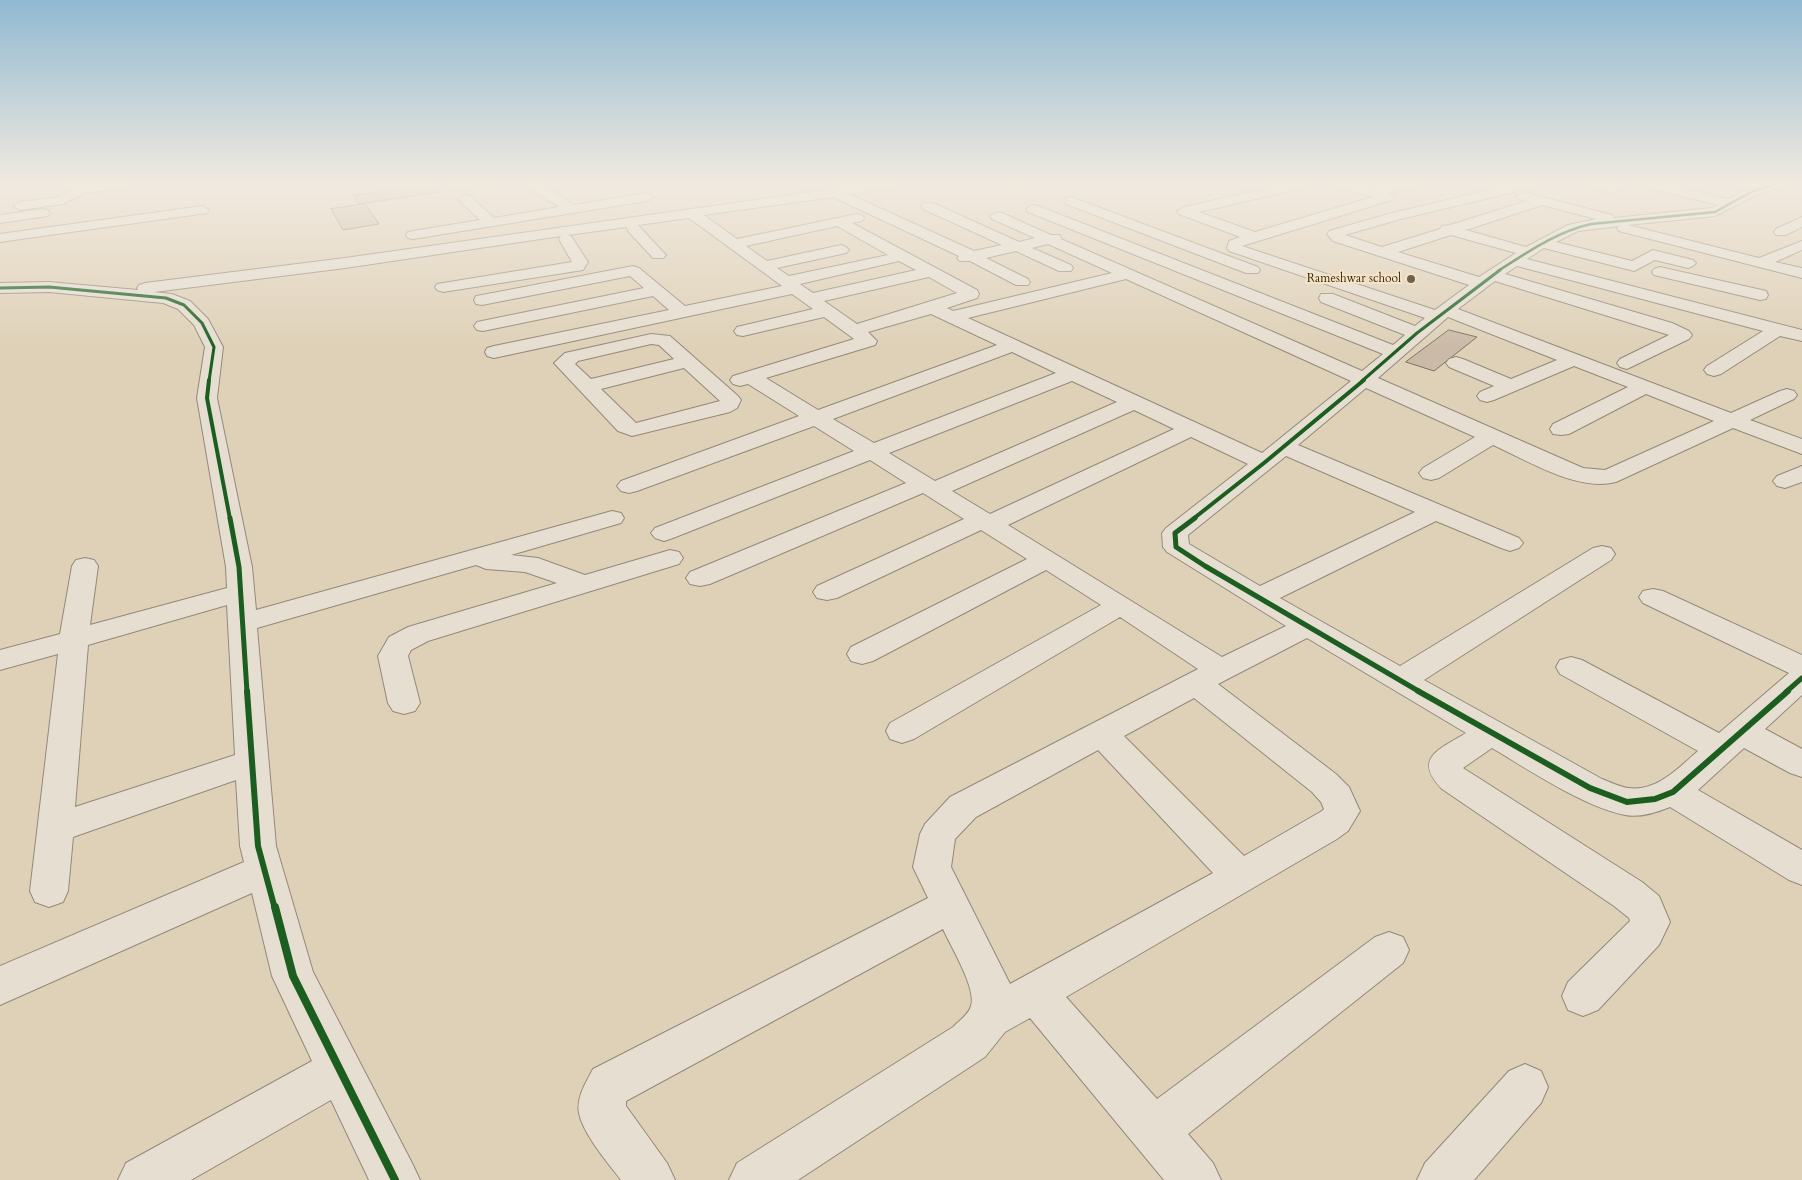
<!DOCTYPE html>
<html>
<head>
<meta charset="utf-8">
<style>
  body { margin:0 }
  canvas { display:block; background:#dfd1b8 }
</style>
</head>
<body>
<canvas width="1802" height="1180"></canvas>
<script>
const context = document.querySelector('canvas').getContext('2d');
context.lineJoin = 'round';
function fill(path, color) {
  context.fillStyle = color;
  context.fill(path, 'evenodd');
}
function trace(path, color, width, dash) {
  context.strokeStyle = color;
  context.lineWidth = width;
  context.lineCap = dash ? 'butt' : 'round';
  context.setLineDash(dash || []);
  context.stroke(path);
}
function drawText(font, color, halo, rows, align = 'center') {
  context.font = font + ' Cardo,serif';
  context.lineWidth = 4;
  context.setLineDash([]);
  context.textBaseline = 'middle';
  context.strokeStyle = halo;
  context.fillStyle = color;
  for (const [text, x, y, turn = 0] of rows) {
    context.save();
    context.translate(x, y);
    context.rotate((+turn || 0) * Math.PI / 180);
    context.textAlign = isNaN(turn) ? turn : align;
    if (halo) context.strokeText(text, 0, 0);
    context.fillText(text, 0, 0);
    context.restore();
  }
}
const building = new Path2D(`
  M 454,183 L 510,183 L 455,191 L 448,184 Z
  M 995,183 L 1044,183 L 1010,188 L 1004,186 L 1007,185 L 1005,184 Z
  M 433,185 L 440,192 L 359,204 L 354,196 Z
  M 365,204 L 379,224 L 343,230 L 331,209 Z
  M 1449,330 L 1477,337 L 1434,371 L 1406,362 Z`);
fill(building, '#cbbaa8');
trace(building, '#7b7162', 1);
const minor = new Path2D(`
  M 99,183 L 135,183 L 129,187 L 84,193 L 63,204 L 20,210 L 13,206 L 20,202 L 59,197 L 76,186 Z
  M 531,183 L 539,183 L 574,205 L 647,193 L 654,197 L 647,201 L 413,239 L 408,238 L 406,235 L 408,232 L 413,231 L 480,220 L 458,199 L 465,195 L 470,196 L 494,218 L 559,207 L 531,189 L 529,186 Z
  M 875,183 L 900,184 L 894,188 L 849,194 L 974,251 L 1002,245 L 923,209 L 921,206 L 923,203 L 933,203 L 1019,242 L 1035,238 L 992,219 L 990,216 L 997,212 L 1002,213 L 1051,235 L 1060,235 L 1061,239 L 1362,371 L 1383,354 L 1028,212 L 1026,209 L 1033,205 L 1038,206 L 1393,345 L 1405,335 L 1321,302 L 1319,298 L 1321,294 L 1333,294 L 1415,326 L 1425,318 L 1229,251 L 1227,248 L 1229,241 L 1240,237 L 1179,214 L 1177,211 L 1184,207 L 1291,183 L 1313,183 L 1311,186 L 1199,212 L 1255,232 L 1373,197 L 1335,186 L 1333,183 L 1352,183 L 1373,189 L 1401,183 L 1426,183 L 1424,186 L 1388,193 L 1394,197 L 1392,200 L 1242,246 L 1435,310 L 1469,285 L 1333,241 L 1327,234 L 1329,231 L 1392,213 L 1519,183 L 1541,183 L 1539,186 L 1401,219 L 1345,235 L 1382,247 L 1440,229 L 1442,226 L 1450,225 L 1527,201 L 1518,199 L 1516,196 L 1523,192 L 1612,215 L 1614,218 L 1712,208 L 1718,205 L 1641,186 L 1639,183 L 1660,183 L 1728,199 C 1750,188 1763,183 1787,183 L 1785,186 L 1758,194 L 1715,216 L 1628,225 L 1759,258 L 1802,241 L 1802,250 L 1775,262 L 1802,268 L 1802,278 L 1619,231 L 1617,228 L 1619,226 L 1578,231 L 1556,242 L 1632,261 L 1653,250 L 1693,260 L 1696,263 L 1693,266 L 1688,268 L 1655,260 L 1634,271 L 1544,248 L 1527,259 L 1802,330 L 1802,341 L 1780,336 L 1721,374 L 1714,376 L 1707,374 L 1704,370 L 1707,366 L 1763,331 L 1517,266 L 1505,274 L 1672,323 L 1689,331 L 1692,335 L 1689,339 L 1627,369 L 1620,367 L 1617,363 L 1620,359 L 1669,335 L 1495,281 L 1458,309 L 1731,413 L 1780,391 L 1787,389 L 1794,391 L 1797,395 L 1794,399 L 1750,420 L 1802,439 L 1802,454 L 1733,428 L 1616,482 C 1577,492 1529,461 1493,445 L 1439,478 L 1431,480 L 1423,478 L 1419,473 L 1423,468 L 1475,437 L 1366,388 L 1298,445 L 1519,538 L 1523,543 L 1519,548 L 1510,551 L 1501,548 L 1436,521 L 1280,598 L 1400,666 L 1593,548 L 1602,546 L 1611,548 L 1615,554 L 1611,560 L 1424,680 L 1602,779 C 1610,782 1620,787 1628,788 C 1657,792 1678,768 1698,751 L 1560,674 L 1556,667 L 1560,660 L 1571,657 L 1582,660 L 1719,733 L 1789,673 L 1643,603 L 1639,597 L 1643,591 L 1653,589 L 1663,591 L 1802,655 L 1802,695 L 1765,729 L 1802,749 L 1802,777 L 1790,773 L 1744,748 L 1698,790 L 1802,850 L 1802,885 L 1789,880 L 1670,807 C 1658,812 1639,818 1625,815 C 1584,807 1529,770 1492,748 L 1463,768 L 1642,882 L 1659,896 L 1670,922 L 1659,945 L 1598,1010 L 1583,1016 L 1568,1010 L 1562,996 L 1568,982 L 1630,921 L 1629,918 L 1614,906 L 1442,789 C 1412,758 1440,749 1466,733 L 1307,638 L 1218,684 L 1336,774 L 1349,787 L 1360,811 L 1348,831 L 1337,839 L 1066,997 L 1157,1099 L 1375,937 L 1389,932 L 1403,937 L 1409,950 L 1403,963 L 1188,1134 L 1213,1163 L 1221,1180 L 1164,1180 L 1030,1018 L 1005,1032 L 985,1057 L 798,1180 L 729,1180 L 737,1163 L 953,1027 C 959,1021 969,1014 971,1006 C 977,989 950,945 943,929 L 626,1101 L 626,1106 L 667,1163 L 675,1180 L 621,1180 C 608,1163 583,1134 579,1113 C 576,1098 586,1082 593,1069 L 928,898 L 913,867 L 920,834 L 925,824 L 950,797 L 1198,669 L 1120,617 L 914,739 L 902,743 L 890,739 L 886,731 L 890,723 L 1101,605 L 1046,570 L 873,661 L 862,664 L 851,661 L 847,654 L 851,647 L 1027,559 L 981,530 L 837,598 L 827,600 L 817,598 L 813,592 L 817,586 L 964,519 L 923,493 L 710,584 L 700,586 L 690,584 L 686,578 L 690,572 L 906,483 L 870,460 L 673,538 L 664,541 L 655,538 L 651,533 L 655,528 L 854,451 L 814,426 L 637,491 L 629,493 L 621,491 L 617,486 L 621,481 L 799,416 L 748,384 L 740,386 L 733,384 L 730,380 L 733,376 L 854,339 L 824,317 L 743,336 L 737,335 L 734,331 L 737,327 L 813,309 L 792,294 L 494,358 L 487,356 L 485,352 L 487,348 L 494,346 L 669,310 L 653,296 L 483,331 L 477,330 L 474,326 L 477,322 L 644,288 L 630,276 L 482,305 L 476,304 L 474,300 L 476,296 L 482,295 L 633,266 L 639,268 L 685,306 L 782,286 L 689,218 L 638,225 L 663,252 L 666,255 L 663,258 L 653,258 L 628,231 L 627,227 L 568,235 L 571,236 L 588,262 L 583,270 L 443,292 L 437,290 L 435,287 L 437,284 L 572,262 L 559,239 L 561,236 L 345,268 L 154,292 L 172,294 L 190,301 L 208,319 L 223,347 L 217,398 L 252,567 L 256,610 L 612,511 L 621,513 L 624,518 L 621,523 L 511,555 L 538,558 L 585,575 L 670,550 L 679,552 L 683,558 L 679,564 L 428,641 L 411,650 L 408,656 L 420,703 L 415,711 L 404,714 L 393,711 L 388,703 L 378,656 L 389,637 L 408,627 L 557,583 L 525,572 L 486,569 L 476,565 L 257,628 L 276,846 L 313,972 L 412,1163 L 420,1180 L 369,1180 L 331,1100 L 191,1180 L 118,1180 L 126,1163 L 312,1061 L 272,976 L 252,893 L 0,1005 L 0,966 L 244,862 L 240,846 L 236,780 L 73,837 L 68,891 L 63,902 L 49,907 L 35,902 L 30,891 L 58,654 L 0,670 L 0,650 L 60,634 L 72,566 L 76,560 L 85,558 L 94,560 L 98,566 L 90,625 L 227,588 L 226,567 L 197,398 L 205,347 L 194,325 L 178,309 L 163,303 L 49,292 L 0,293 L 0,283 L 49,282 L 138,290 L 137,288 L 139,285 L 145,283 L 345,258 ZM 833,197 L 959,256 L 957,258 L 960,261 L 970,261 L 1016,285 L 1028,285 L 1030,282 L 1028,279 L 986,258 L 1016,251 L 1059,271 L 1071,271 L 1073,268 L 1071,265 L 1032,248 L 1048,244 L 1112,273 L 953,311 L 947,308 L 977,298 L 979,294 L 977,290 L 852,223 L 862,221 L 864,218 L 862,215 L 857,214 L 737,239 L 704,215 ZM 1542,205 L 1596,219 L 1568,225 L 1526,247 L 1466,230 ZM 837,226 L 888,255 L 789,276 L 777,268 L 846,253 L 849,250 L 846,247 L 841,245 L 767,261 L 746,246 ZM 1451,235 L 1516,253 L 1479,277 L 1398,252 ZM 899,261 L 916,270 L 813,293 L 800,284 ZM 929,277 L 957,293 L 857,324 L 824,301 ZM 1126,279 L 1351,381 L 1262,453 L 968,318 ZM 931,314 L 997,345 L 818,410 L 766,378 L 875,345 L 877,341 L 868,332 ZM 1448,317 L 1557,360 L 1511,379 L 1463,359 L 1456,357 L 1449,359 L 1446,363 L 1449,367 L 1494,386 L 1480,392 L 1477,396 L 1480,400 L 1487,402 L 1494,400 L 1574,366 L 1628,387 L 1553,424 L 1550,429 L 1553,434 L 1561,435 L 1569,434 L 1646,394 L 1714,421 L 1605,470 L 1583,468 L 1378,378 ZM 1012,352 L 1056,373 L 874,443 L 833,419 ZM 1072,381 L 1117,402 L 935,481 L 889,453 ZM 1134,410 L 1174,429 L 990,514 L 952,491 ZM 1191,437 L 1248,464 L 1166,528 L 1162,533 L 1163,547 L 1167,552 L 1286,626 L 1222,657 L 1008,525 ZM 1286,456 L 1415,512 L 1260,586 L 1189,544 L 1188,535 ZM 227,605 L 235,755 L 75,807 L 88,645 ZM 1194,698 L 1312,792 L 1321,802 L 1324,809 L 1322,811 L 1244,856 L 1124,736 ZM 1098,750 L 1213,873 L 1010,984 L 951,867 L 955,839 L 976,817 Z
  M 1584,183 L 1604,183 L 1617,186 L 1618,189 L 1612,193 L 1586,186 Z
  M 1071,197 L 1258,267 L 1260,270 L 1258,273 L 1246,273 L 1066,204 L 1064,201 L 1066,198 Z
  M 202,206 L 209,210 L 207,213 L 0,242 L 0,234 Z
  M 43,209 L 48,210 L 50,213 L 48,216 L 0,223 L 0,215 Z
  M 1802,217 L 1802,227 L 1786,235 L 1776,235 L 1774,232 L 1776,229 Z
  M 1660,267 L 1766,291 L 1768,295 L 1766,299 L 1760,300 L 1654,275 L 1652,272 L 1654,269 Z
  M 651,334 L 670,336 L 738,396 L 741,400 L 737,408 L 730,412 L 632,436 L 618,431 L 554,363 L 565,353 ZM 651,344 L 659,345 L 674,359 L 591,379 L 575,364 L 578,361 ZM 684,368 L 720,401 L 636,423 L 601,389 Z
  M 1802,466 L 1802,482 L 1785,488 L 1777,486 L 1773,481 L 1777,476 Z
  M 1525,1064 L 1541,1071 L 1548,1087 L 1541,1103 L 1474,1180 L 1417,1180 L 1425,1163 L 1509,1071 Z`);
trace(minor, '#938978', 2);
fill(minor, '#e5ded1');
trace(new Path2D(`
  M 1498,271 C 1528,252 1556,232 1591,224 L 1715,212 L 1753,191 L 1781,183`), '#1b5e20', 2.5);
trace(new Path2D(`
  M 0,288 L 49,287 L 166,298 L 184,305 L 202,323 L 214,347 L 209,381
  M 1362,381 L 1417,333 L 1500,270`), '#1b5e20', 3);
trace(new Path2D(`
  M 209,380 L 207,398 L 230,519
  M 1193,519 L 1264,463 L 1364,380`), '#1b5e20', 4);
trace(new Path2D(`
  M 230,518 L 239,567 L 247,692
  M 1195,518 L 1175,533 L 1176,547 L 1205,566 L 1420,692
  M 1786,692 L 1802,678`), '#1b5e20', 5);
trace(new Path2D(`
  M 247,691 L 258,846 L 275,909
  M 1418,691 L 1590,788 L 1627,802 L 1655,799 L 1673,792 L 1788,691`), '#1b5e20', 6);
trace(new Path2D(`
  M 275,907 L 293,976 L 395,1180`), '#1b5e20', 8);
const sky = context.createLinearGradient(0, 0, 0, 348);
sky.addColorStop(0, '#91b9d2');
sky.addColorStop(0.53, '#f1eadf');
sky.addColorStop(1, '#f1eadf00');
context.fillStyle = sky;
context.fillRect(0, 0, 1802, 348);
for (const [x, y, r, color] of [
  [1411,279,5,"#71614a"]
]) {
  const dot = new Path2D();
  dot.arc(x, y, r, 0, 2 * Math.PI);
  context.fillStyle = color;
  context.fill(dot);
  trace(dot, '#f5e4c6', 2);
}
drawText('12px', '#36240f', '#f5e4c6', [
  ["Rameshwar school",1401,279]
], 'right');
</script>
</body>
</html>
